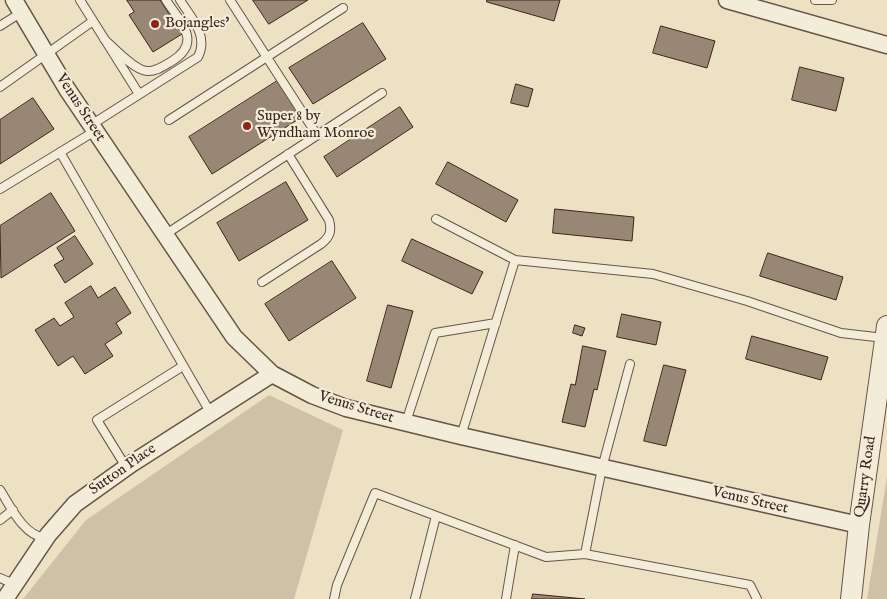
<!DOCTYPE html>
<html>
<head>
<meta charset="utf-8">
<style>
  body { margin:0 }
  canvas { display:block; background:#ede1c4 }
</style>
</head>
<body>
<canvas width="887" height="599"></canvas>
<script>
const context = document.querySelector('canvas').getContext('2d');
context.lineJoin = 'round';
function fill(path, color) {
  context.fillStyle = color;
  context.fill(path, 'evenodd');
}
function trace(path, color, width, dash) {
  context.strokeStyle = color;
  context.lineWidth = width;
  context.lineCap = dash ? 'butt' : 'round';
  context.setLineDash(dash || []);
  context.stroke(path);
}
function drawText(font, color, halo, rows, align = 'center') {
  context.font = font + ' "IM FELL English",serif';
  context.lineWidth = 4.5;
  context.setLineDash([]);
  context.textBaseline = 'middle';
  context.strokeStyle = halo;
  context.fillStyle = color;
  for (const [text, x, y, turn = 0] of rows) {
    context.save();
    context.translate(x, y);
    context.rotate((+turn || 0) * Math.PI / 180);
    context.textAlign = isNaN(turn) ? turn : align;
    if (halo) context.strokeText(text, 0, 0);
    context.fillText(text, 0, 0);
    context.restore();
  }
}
fill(new Path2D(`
  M 269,395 L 343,430 L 294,599 L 23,599 L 86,520 Z
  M 887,477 L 887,599 L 867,599 Z`), '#cfc1a8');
const building = new Path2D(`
  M 127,0 L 160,0 L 182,34 L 153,52 L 129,15 L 134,12 Z
  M 253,0 L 308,0 L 269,24 Z
  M 487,0 L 560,0 L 554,21 L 487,2 Z
  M 363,23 L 386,59 L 313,104 L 289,68 Z
  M 661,26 L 715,41 L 707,68 L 653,53 Z
  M 800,67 L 844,78 L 836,111 L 792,100 Z
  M 282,78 L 305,115 L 212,174 L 189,137 Z
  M 516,84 L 533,89 L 528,107 L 511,103 Z
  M 33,98 L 54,129 L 0,164 L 0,120 Z
  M 400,107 L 413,127 L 337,177 L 324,157 Z
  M 448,162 L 518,200 L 506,222 L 436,184 Z
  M 286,182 L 308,220 L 239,261 L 217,223 Z
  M 51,193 L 75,231 L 1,278 L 0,226 Z
  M 555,209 L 634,217 L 632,241 L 553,233 Z
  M 75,236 L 93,264 L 65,283 L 54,265 L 64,259 L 57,248 Z
  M 412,239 L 483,272 L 472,294 L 402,261 Z
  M 768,253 L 843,277 L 836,300 L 760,276 Z
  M 332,261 L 356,298 L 289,341 L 265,304 Z
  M 91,286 L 98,298 L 115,287 L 131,313 L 116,323 L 122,333 L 105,344 L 113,356 L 85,374 L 73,356 L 58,366 L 35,330 L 54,318 L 60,326 L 74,317 L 65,303 Z
  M 388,305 L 413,311 L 391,388 L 367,381 Z
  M 622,314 L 661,322 L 656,345 L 617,337 Z
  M 575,325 L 585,328 L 582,336 L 573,333 Z
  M 752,336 L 828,357 L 821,380 L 746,359 Z
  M 583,346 L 606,351 L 597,390 L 594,389 L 585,427 L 562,422 L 571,384 L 575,385 Z
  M 664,365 L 686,370 L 666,446 L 644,441 Z
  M 533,594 L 585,599 L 532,599 Z`);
fill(building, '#988774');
trace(building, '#3c251d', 1);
const service = new Path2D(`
  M 80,0 L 139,94
  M 230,0 L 317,135
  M 815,0 L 832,0
  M 0,26 L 22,12
  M 104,39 C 113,47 135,71 147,71 C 156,72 165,65 172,61 C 203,42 180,22 166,0
  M 0,87 L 93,21
  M 169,120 L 343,8
  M 91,125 L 198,57 C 209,35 191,18 180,0
  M 60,152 L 210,412
  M 0,189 L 95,131
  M 436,219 L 515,260 L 653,274 L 747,301 L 841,333 L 884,338
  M 166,234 L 382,93
  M 262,282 L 321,244 C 330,237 332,231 329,220 L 288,154
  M 406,422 L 435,333 L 496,323
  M 461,436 L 515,260
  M 126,467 L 97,420 L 183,366
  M 0,490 C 11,507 23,535 45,538
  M 0,520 L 13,510
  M 585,554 L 750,585 L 757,599
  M 0,578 L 14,584
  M 334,599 L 337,585 L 375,493 L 546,557 L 585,554 L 602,468 L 630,364
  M 415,599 L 436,516
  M 506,599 L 515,545`);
const minor = new Path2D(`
  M 14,0 L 67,89 L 234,337 L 272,374 L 312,395 L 346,408 L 461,436 L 859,525
  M 727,0 L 887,45
  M 5,599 L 48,535 L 75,504 L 131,464 L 272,374`);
const tertiary = new Path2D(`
  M 851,599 L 859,525 L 887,326`);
trace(service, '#685447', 10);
trace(minor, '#685447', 19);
trace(tertiary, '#685447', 22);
trace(service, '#f3ecd9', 8);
trace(minor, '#f3ecd9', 16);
trace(tertiary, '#f3ecd9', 20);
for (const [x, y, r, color] of [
  [155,24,5,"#8f2418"],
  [247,126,5,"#8f2418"]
]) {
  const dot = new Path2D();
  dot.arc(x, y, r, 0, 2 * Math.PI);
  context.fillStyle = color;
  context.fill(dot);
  trace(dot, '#f3ecd9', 2);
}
drawText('15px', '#3c251d', '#f3ecd9', [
  ["Bojangles'",165,24],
  ["Super 8 by",257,117],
  ["Wyndham Monroe",257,134]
], 'left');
drawText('15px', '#3c251d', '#f3ecd9', [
  ["Venus Street",80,108,57],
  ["Venus Street",356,408,17],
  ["Sutton Place",123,470,-35],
  ["Quarry Road",866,477,-82],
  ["Venus Street",750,501,13]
]);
</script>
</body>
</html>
